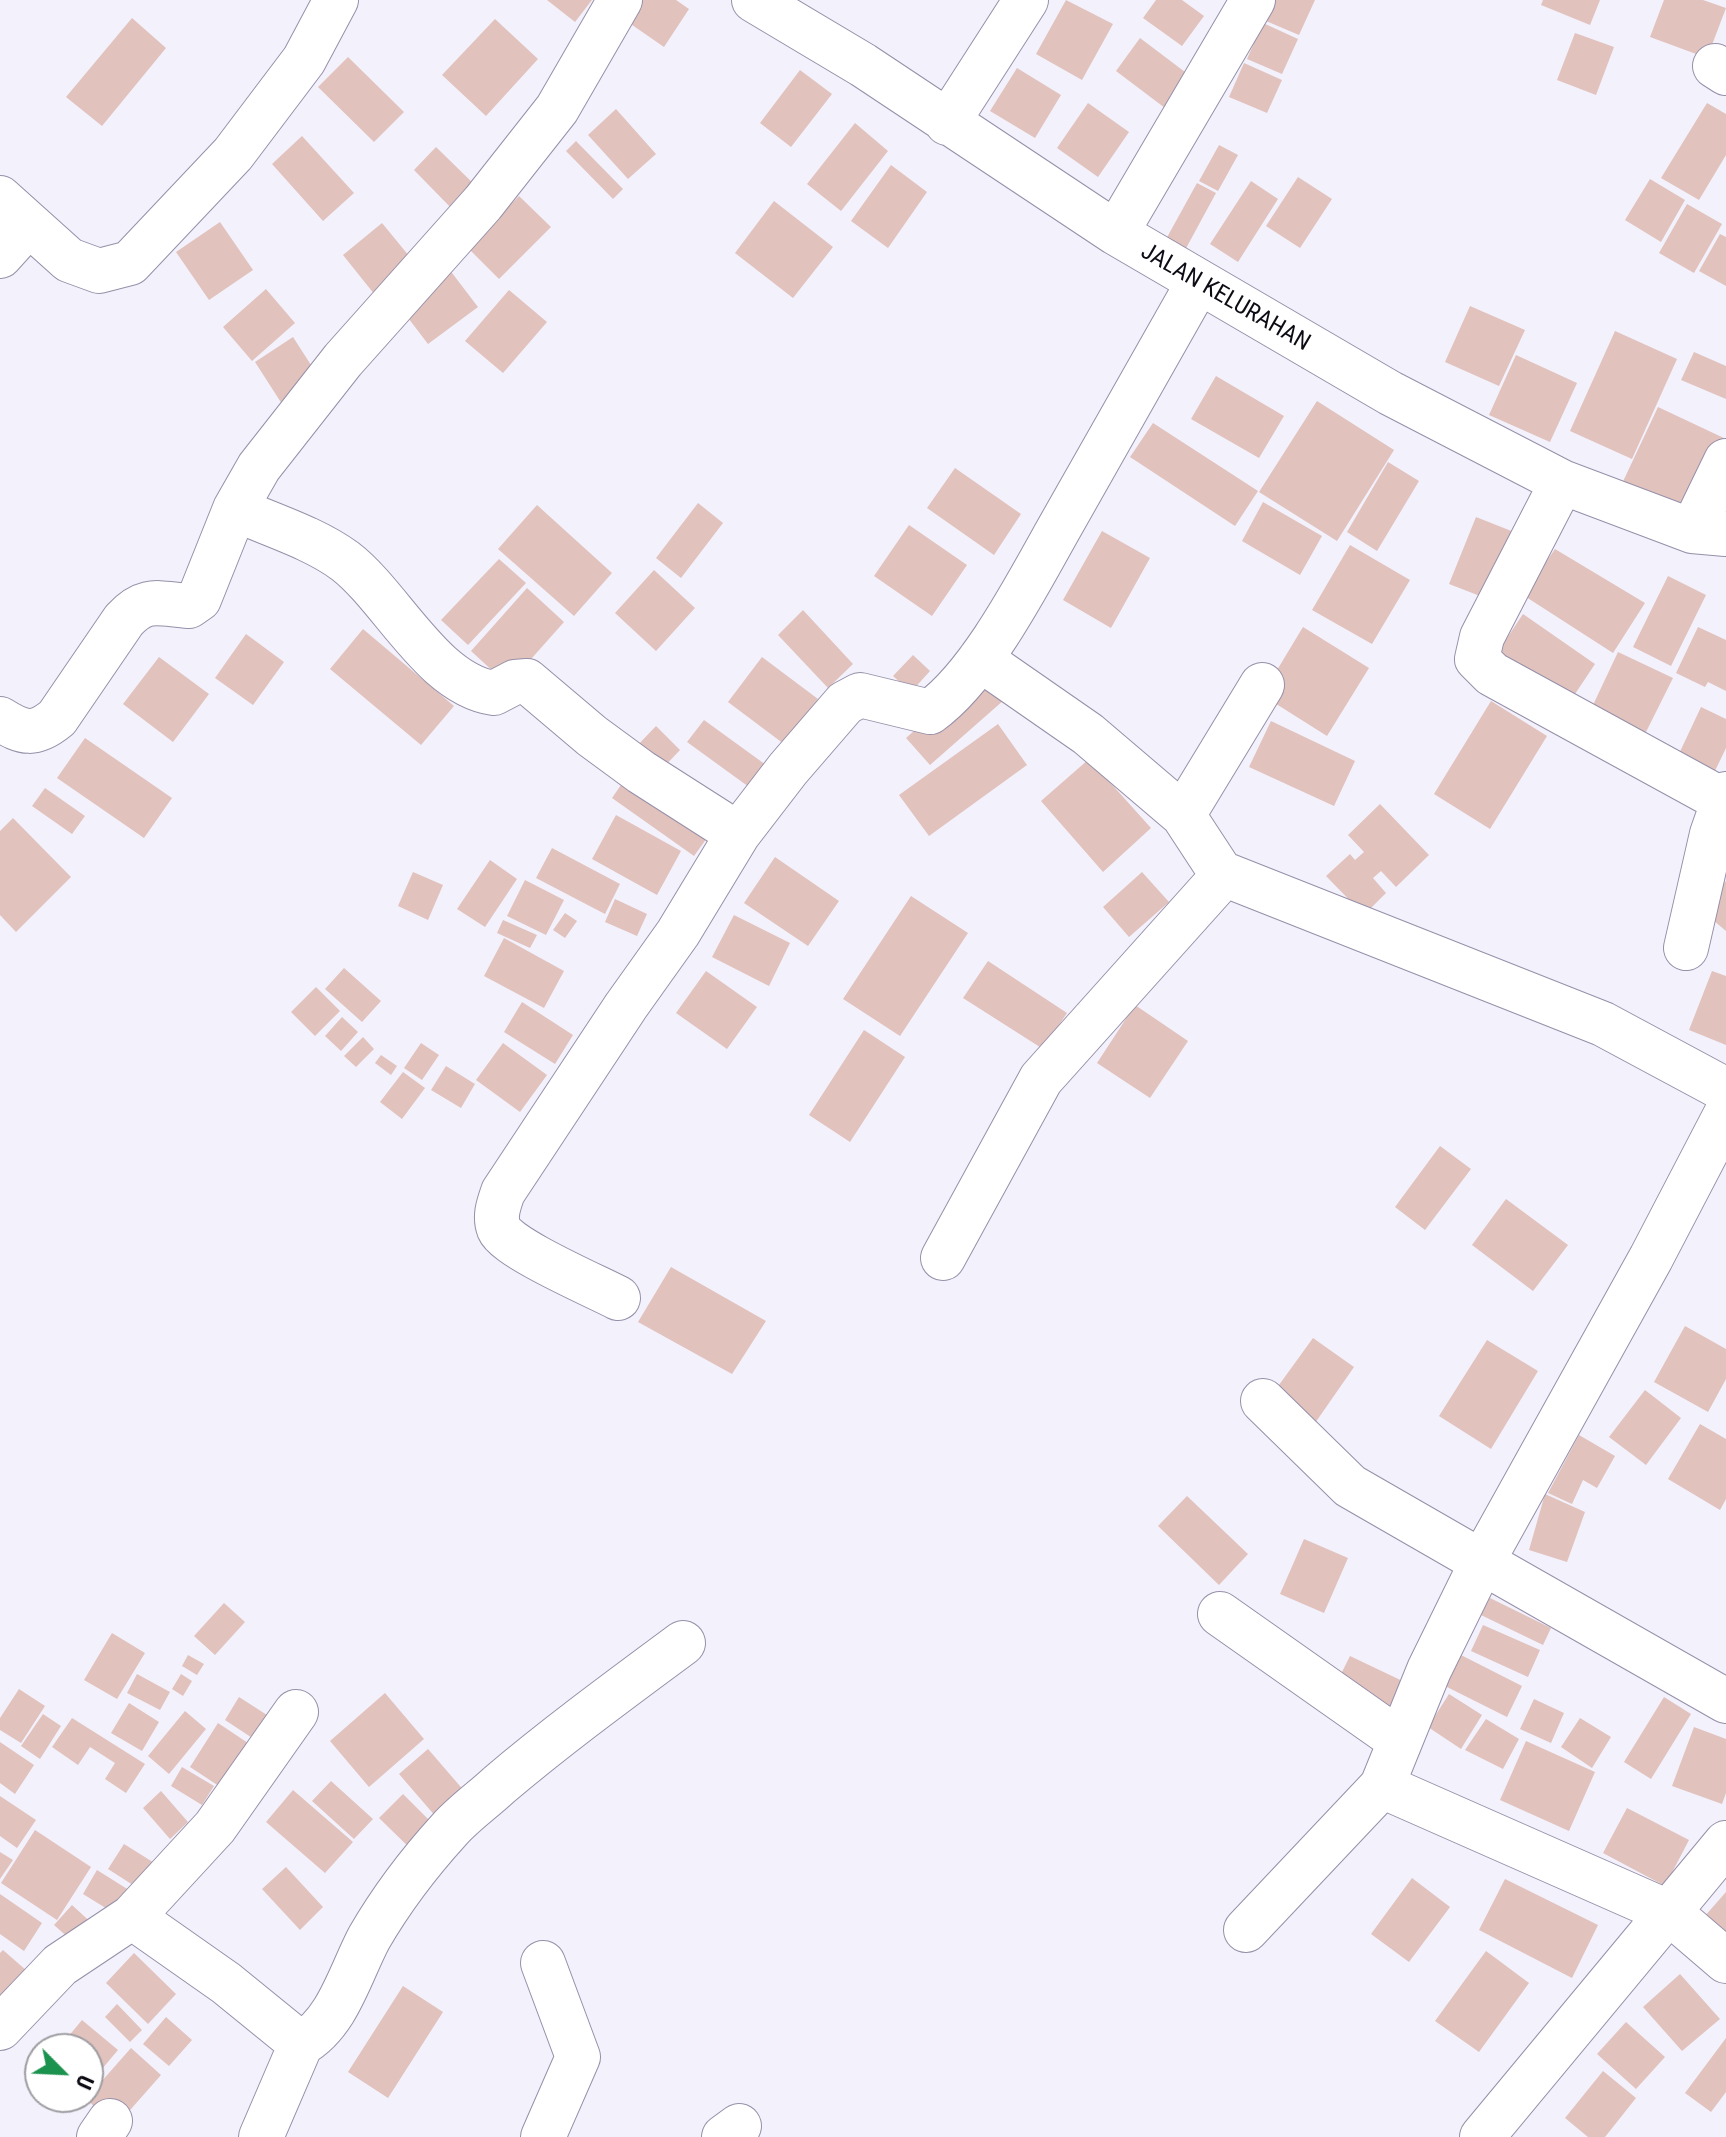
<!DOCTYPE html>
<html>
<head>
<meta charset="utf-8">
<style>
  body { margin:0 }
  #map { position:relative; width:1726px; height:2137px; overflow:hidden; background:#f3f1fc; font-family:"Roboto Condensed",sans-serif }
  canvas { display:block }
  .north { position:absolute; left:24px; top:2033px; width:80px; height:80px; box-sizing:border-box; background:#fff; border:2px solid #9f9da1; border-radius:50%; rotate:114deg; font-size:22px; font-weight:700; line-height:32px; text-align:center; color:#0e0b14 }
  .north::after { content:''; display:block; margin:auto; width:28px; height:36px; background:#1b924d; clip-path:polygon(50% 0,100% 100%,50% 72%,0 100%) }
</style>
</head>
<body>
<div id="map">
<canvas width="1726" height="2137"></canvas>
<div class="north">U</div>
</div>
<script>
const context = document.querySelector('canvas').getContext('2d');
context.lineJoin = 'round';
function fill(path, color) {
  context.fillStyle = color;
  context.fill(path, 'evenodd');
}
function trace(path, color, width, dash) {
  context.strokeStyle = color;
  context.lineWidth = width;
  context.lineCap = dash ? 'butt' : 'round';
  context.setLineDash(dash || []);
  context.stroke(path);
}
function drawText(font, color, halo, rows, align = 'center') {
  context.font = font + ' "Roboto Condensed",sans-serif';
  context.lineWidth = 6;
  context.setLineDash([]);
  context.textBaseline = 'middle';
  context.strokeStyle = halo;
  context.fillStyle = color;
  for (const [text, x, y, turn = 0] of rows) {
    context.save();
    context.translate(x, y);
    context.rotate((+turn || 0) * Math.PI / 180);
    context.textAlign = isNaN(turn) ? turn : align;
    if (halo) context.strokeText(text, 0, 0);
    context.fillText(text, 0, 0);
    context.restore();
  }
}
fill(new Path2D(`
  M 547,0 L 592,0 L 575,22 Z
  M 634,0 L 676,0 L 689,9 L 664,47 L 622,18 Z
  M 1066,0 L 1113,24 L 1082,80 L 1036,54 Z
  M 1156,0 L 1182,0 L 1204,16 L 1182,46 L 1143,18 Z
  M 1275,0 L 1315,0 L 1299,35 L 1266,21 Z
  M 1543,0 L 1600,0 L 1590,25 L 1541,5 Z
  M 1664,0 L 1703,0 L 1726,8 L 1707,58 L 1650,37 Z
  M 132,18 L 166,48 L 102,126 L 66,97 Z
  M 495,19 L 538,59 L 486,116 L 442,75 Z
  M 1263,23 L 1298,39 L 1282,74 L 1247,59 Z
  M 1575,33 L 1614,47 L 1596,95 L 1557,80 Z
  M 1140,38 L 1189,75 L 1165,108 L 1116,71 Z
  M 348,57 L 404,112 L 374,142 L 318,87 Z
  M 1244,63 L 1282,80 L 1267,113 L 1229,97 Z
  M 1017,68 L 1061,95 L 1035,138 L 990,111 Z
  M 800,70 L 832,94 L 791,147 L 760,123 Z
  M 1088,103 L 1129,132 L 1098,177 L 1057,148 Z
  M 1707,103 L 1726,114 L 1726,155 L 1699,200 L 1661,178 Z
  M 616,109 L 656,154 L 628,179 L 588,135 Z
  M 855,123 L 888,151 L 841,211 L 807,184 Z
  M 302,136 L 354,193 L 323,221 L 272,164 Z
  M 576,141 L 623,189 L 613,199 L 566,151 Z
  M 1219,145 L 1238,155 L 1218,191 L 1199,181 Z
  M 436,147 L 479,189 L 456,213 L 414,170 Z
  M 891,165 L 927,192 L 888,248 L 851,221 Z
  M 1298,177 L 1332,199 L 1300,248 L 1266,226 Z
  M 1650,179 L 1685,200 L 1661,242 L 1625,220 Z
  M 1251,181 L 1278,199 L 1238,262 L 1210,244 Z
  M 1197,183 L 1216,193 L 1184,252 L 1165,241 Z
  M 519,196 L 551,227 L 499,279 L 468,248 Z
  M 774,201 L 833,247 L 793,298 L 735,253 Z
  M 1687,204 L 1722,224 L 1694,273 L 1659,253 Z
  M 220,222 L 253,270 L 209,300 L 176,252 Z
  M 382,223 L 414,262 L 375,295 L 343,255 Z
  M 1720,234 L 1726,237 L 1726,286 L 1699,271 Z
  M 449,269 L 478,307 L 428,344 L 399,306 Z
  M 266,289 L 295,323 L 252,361 L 223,327 Z
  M 509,290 L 547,322 L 503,373 L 465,341 Z
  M 1470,306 L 1525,330 L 1499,386 L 1445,362 Z
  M 1615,331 L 1677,359 L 1632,459 L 1570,431 Z
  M 293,337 L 320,379 L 282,404 L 255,362 Z
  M 1694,352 L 1726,366 L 1726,399 L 1681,380 Z
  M 1516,355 L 1577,383 L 1550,442 L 1489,415 Z
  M 1216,376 L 1284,416 L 1259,458 L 1191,419 Z
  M 1317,401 L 1394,450 L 1337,541 L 1259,492 Z
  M 1658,407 L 1726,439 L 1726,448 L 1691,523 L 1619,490 Z
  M 1153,423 L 1258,491 L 1235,526 L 1130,457 Z
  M 1388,462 L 1419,481 L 1377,551 L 1347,532 Z
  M 955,468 L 1021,514 L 994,555 L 927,508 Z
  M 1263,502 L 1322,536 L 1300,575 L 1242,541 Z
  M 698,503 L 723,523 L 681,578 L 656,558 Z
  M 537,505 L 612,573 L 574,616 L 498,549 Z
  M 1476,517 L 1519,534 L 1493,601 L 1449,584 Z
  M 909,525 L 967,565 L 932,616 L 874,576 Z
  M 1102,531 L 1150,558 L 1111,628 L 1063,600 Z
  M 1350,545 L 1410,580 L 1372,644 L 1312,610 Z
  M 1555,549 L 1645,603 L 1613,653 L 1523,595 Z
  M 499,559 L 526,583 L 468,645 L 441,620 Z
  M 654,570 L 695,608 L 656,651 L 615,613 Z
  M 1668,576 L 1706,595 L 1671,666 L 1633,647 Z
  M 527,588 L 564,622 L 508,685 L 471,651 Z
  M 803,610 L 853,664 L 828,688 L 778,635 Z
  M 1523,614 L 1595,664 L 1565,709 L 1493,659 Z
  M 1303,627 L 1369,668 L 1327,736 L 1262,695 Z
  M 1698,627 L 1726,640 L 1726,691 L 1708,682 L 1705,687 L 1676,673 Z
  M 363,629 L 454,706 L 421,745 L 330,669 Z
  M 246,634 L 284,662 L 253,705 L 215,678 Z
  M 1618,652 L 1673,678 L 1638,748 L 1585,722 Z
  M 913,655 L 930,671 L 911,692 L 893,676 Z
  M 159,657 L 209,694 L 173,742 L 123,704 Z
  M 762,657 L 818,699 L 784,744 L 728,702 Z
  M 980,672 L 1004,700 L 930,765 L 906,738 Z
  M 1491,701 L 1547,736 L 1490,829 L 1434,794 Z
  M 1701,707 L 1726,719 L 1726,748 L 1713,775 L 1677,758 Z
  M 704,720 L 766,765 L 749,787 L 687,742 Z
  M 1271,721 L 1355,761 L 1334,806 L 1249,767 Z
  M 998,724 L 1027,765 L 929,836 L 899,795 Z
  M 656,726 L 680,750 L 661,770 L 636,747 Z
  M 85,738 L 172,798 L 144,838 L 57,778 Z
  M 1089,759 L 1151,828 L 1103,872 L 1041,801 Z
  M 632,769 L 715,827 L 694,856 L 612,798 Z
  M 45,788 L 85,816 L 72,834 L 32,806 Z
  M 1380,804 L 1429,855 L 1396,887 L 1381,871 L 1373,878 L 1386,893 L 1364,915 L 1326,876 L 1350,854 L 1355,860 L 1364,852 L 1348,835 Z
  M 616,815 L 681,851 L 657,895 L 592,859 Z
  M 13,818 L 71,877 L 16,932 L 0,915 L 0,831 Z
  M 552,848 L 620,884 L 605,914 L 536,878 Z
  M 775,857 L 839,901 L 808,946 L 744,903 Z
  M 490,860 L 517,879 L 485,927 L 457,909 Z
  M 413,872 L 443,885 L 428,920 L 398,906 Z
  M 1142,872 L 1169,902 L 1129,937 L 1103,907 Z
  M 525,880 L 564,900 L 546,935 L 507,916 Z
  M 1726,881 L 1726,931 L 1701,910 Z
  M 911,896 L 968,933 L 900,1036 L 843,999 Z
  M 615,899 L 647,914 L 637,936 L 605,922 Z
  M 565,913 L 577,921 L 565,938 L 553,930 Z
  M 734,915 L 790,943 L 769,986 L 712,957 Z
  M 503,920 L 537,935 L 530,948 L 497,933 Z
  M 504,938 L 564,971 L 544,1008 L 484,976 Z
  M 988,961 L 1067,1013 L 1043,1049 L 963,998 Z
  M 344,968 L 381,1001 L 362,1022 L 325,989 Z
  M 706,971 L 757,1007 L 727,1049 L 676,1013 Z
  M 1712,971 L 1726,976 L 1726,1045 L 1689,1030 Z
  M 316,987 L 340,1011 L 315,1036 L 291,1012 Z
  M 522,1002 L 573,1035 L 555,1064 L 504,1032 Z
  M 1135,1005 L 1188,1041 L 1150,1098 L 1097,1063 Z
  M 342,1017 L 358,1032 L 341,1051 L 325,1036 Z
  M 864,1030 L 905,1057 L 850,1142 L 809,1115 Z
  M 363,1037 L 374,1049 L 356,1067 L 344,1056 Z
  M 421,1043 L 439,1055 L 422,1080 L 404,1068 Z
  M 503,1043 L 547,1075 L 520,1112 L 476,1080 Z
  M 381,1055 L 397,1066 L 391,1075 L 375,1063 Z
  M 446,1066 L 475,1084 L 461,1108 L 431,1090 Z
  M 403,1072 L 425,1088 L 402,1119 L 380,1102 Z
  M 1440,1146 L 1471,1169 L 1425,1230 L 1395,1207 Z
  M 1506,1199 L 1568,1245 L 1533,1291 L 1472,1245 Z
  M 671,1267 L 766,1321 L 732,1374 L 638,1322 Z
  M 1685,1326 L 1726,1349 L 1726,1379 L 1708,1412 L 1654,1382 Z
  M 1313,1338 L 1354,1367 L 1313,1426 L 1271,1396 Z
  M 1487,1340 L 1538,1371 L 1491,1449 L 1439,1416 Z
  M 1645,1390 L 1681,1418 L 1646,1465 L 1609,1437 Z
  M 1700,1424 L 1726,1439 L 1726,1499 L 1720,1510 L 1668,1479 Z
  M 1579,1435 L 1615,1456 L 1597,1488 L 1583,1480 L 1572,1504 L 1548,1493 Z
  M 1545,1494 L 1585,1512 L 1567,1562 L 1529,1550 Z
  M 1187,1496 L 1248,1554 L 1219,1585 L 1158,1526 Z
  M 1304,1539 L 1348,1558 L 1324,1613 L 1280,1594 Z
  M 1490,1598 L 1551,1628 L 1543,1645 L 1481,1615 Z
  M 224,1603 L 245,1622 L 215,1655 L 194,1636 Z
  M 1483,1625 L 1540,1650 L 1528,1677 L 1471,1651 Z
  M 112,1633 L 145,1653 L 117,1699 L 84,1680 Z
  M 1459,1654 L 1522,1686 L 1507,1717 L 1443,1685 Z
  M 188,1655 L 204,1664 L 197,1675 L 182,1666 Z
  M 1350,1656 L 1413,1686 L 1398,1716 L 1335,1686 Z
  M 137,1674 L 170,1692 L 160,1710 L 127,1693 Z
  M 181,1674 L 192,1681 L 183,1696 L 172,1689 Z
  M 19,1689 L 45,1706 L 21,1743 L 0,1730 L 0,1718 Z
  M 385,1693 L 424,1739 L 369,1787 L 330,1741 Z
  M 1449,1694 L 1482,1715 L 1461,1749 L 1428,1727 Z
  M 239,1697 L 281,1724 L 266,1747 L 225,1720 Z
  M 1664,1697 L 1691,1714 L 1651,1779 L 1624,1762 Z
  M 1534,1699 L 1564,1713 L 1551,1743 L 1520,1729 Z
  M 129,1703 L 159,1722 L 142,1751 L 111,1733 Z
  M 185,1711 L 206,1729 L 169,1774 L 148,1756 Z
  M 43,1714 L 61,1726 L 40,1759 L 21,1746 Z
  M 72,1718 L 145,1764 L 126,1793 L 105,1779 L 115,1763 L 90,1747 L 78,1765 L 52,1747 Z
  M 1580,1718 L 1611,1737 L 1592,1768 L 1561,1747 Z
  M 1486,1719 L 1519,1739 L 1503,1769 L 1465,1750 Z
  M 218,1723 L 260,1751 L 231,1794 L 190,1767 Z
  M 1694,1727 L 1726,1739 L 1726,1793 L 1722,1804 L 1672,1786 Z
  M 1526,1741 L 1595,1772 L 1569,1831 L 1500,1800 Z
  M 0,1742 L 34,1765 L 15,1794 L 0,1783 Z
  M 428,1749 L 472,1800 L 443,1825 L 399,1774 Z
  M 182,1767 L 214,1786 L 202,1805 L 171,1786 Z
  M 331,1781 L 373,1819 L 354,1839 L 312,1801 Z
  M 293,1790 L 353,1842 L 325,1873 L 266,1822 Z
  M 161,1791 L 188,1822 L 170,1839 L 143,1808 Z
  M 403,1794 L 440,1831 L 417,1855 L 379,1818 Z
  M 0,1796 L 36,1820 L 17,1848 L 0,1836 Z
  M 1627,1808 L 1689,1840 L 1665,1886 L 1603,1853 Z
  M 35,1830 L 91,1867 L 57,1920 L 1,1883 Z
  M 124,1844 L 164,1869 L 147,1894 L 108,1869 Z
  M 0,1852 L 13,1860 L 0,1879 Z
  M 286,1867 L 323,1907 L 300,1930 L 262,1889 Z
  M 97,1870 L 132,1892 L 117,1915 L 83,1894 Z
  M 1412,1878 L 1450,1907 L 1409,1962 L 1371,1934 Z
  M 1505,1879 L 1598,1925 L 1572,1978 L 1479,1930 Z
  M 1726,1892 L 1726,1936 L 1704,1917 Z
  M 0,1894 L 42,1923 L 24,1951 L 0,1934 Z
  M 72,1905 L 97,1928 L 80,1948 L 54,1925 Z
  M 3,1950 L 35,1978 L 0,1999 L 0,1953 Z
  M 1486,1951 L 1529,1983 L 1479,2052 L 1435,2021 Z
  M 134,1953 L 176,1994 L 148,2024 L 106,1983 Z
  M 1680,1974 L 1720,2019 L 1682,2051 L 1643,2007 Z
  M 403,1986 L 443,2012 L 388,2098 L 348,2072 Z
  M 117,2004 L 142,2030 L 130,2042 L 105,2017 Z
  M 166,2017 L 192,2040 L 169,2066 L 143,2044 Z
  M 82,2020 L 118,2050 L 91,2082 L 88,2079 L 88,2049 L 58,2049 Z
  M 1626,2022 L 1665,2057 L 1636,2089 L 1597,2054 Z
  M 1726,2038 L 1726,2092 L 1711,2112 L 1685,2093 Z
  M 131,2048 L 161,2075 L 116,2126 L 86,2099 Z
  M 1603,2071 L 1636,2098 L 1605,2137 L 1588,2137 L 1565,2118 Z`), '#e1c2bd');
const minor = new Path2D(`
  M 754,0 L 863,65 L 1116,233 L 1390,393 L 1562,482 L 1692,531 L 1726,534
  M 1715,66 L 1726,73
  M 947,123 L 1026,0
  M 0,198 L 69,260 L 99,271 L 130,263 L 233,154 L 304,60 L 336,0
  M 1116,233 L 1253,0
  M 0,256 L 28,225
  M 1562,482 L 1482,637 L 1477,659 L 1492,674 L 1724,801
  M 235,509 C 271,525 314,538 345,561 C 392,597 432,684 494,693 L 515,682 L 527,681 L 592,736 L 641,772 L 738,834
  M 1692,531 L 1726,461
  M 980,659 L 1088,734 L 1183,815 L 1221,873 L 1603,1024 L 1726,1090
  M 0,719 C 24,734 35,736 57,718 L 124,620 C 146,596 159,604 189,606 L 199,599 L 235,509 L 259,467 L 343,360 L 483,203 L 557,109 L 620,0
  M 1183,815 L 1262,685
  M 1686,948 L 1712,834 L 1726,794
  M 943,1258 L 1041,1079 L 1214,886 L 1221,873
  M 618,1298 C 595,1286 507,1248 499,1229 C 494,1216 499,1204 503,1192 L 626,1006 L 678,933 L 738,834 L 788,769 L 845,703 L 860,695 L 930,712 C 982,675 1030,579 1062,523 C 1107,443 1153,363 1198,283
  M 1263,1401 L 1350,1486 L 1482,1562 L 1651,1258 L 1726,1114
  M 1220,1614 L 1399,1740
  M 1726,1701 L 1482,1562 L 1429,1670 L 1382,1786 L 1670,1913 L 1726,1961
  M 132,1917 L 215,1827 L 296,1712
  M 1246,1930 L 1382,1786
  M 543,1963 L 578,2057 L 543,2137
  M 0,2028 L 60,1965 L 132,1917 L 226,1983 L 301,2044
  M 99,2137 L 110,2121
  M 261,2137 L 301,2044 C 338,2023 350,1974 369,1938 C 391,1900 419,1863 449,1830 C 463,1814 483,1800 499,1785 C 558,1735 621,1689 683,1643
  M 724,2137 L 739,2126
  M 1482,2137 L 1726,1843`);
trace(minor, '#9690a9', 46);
trace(minor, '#fff', 44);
drawText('24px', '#0e0b14', '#fff', [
  ["JALAN KELURAHAN",1225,298,30]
]);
</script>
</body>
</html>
